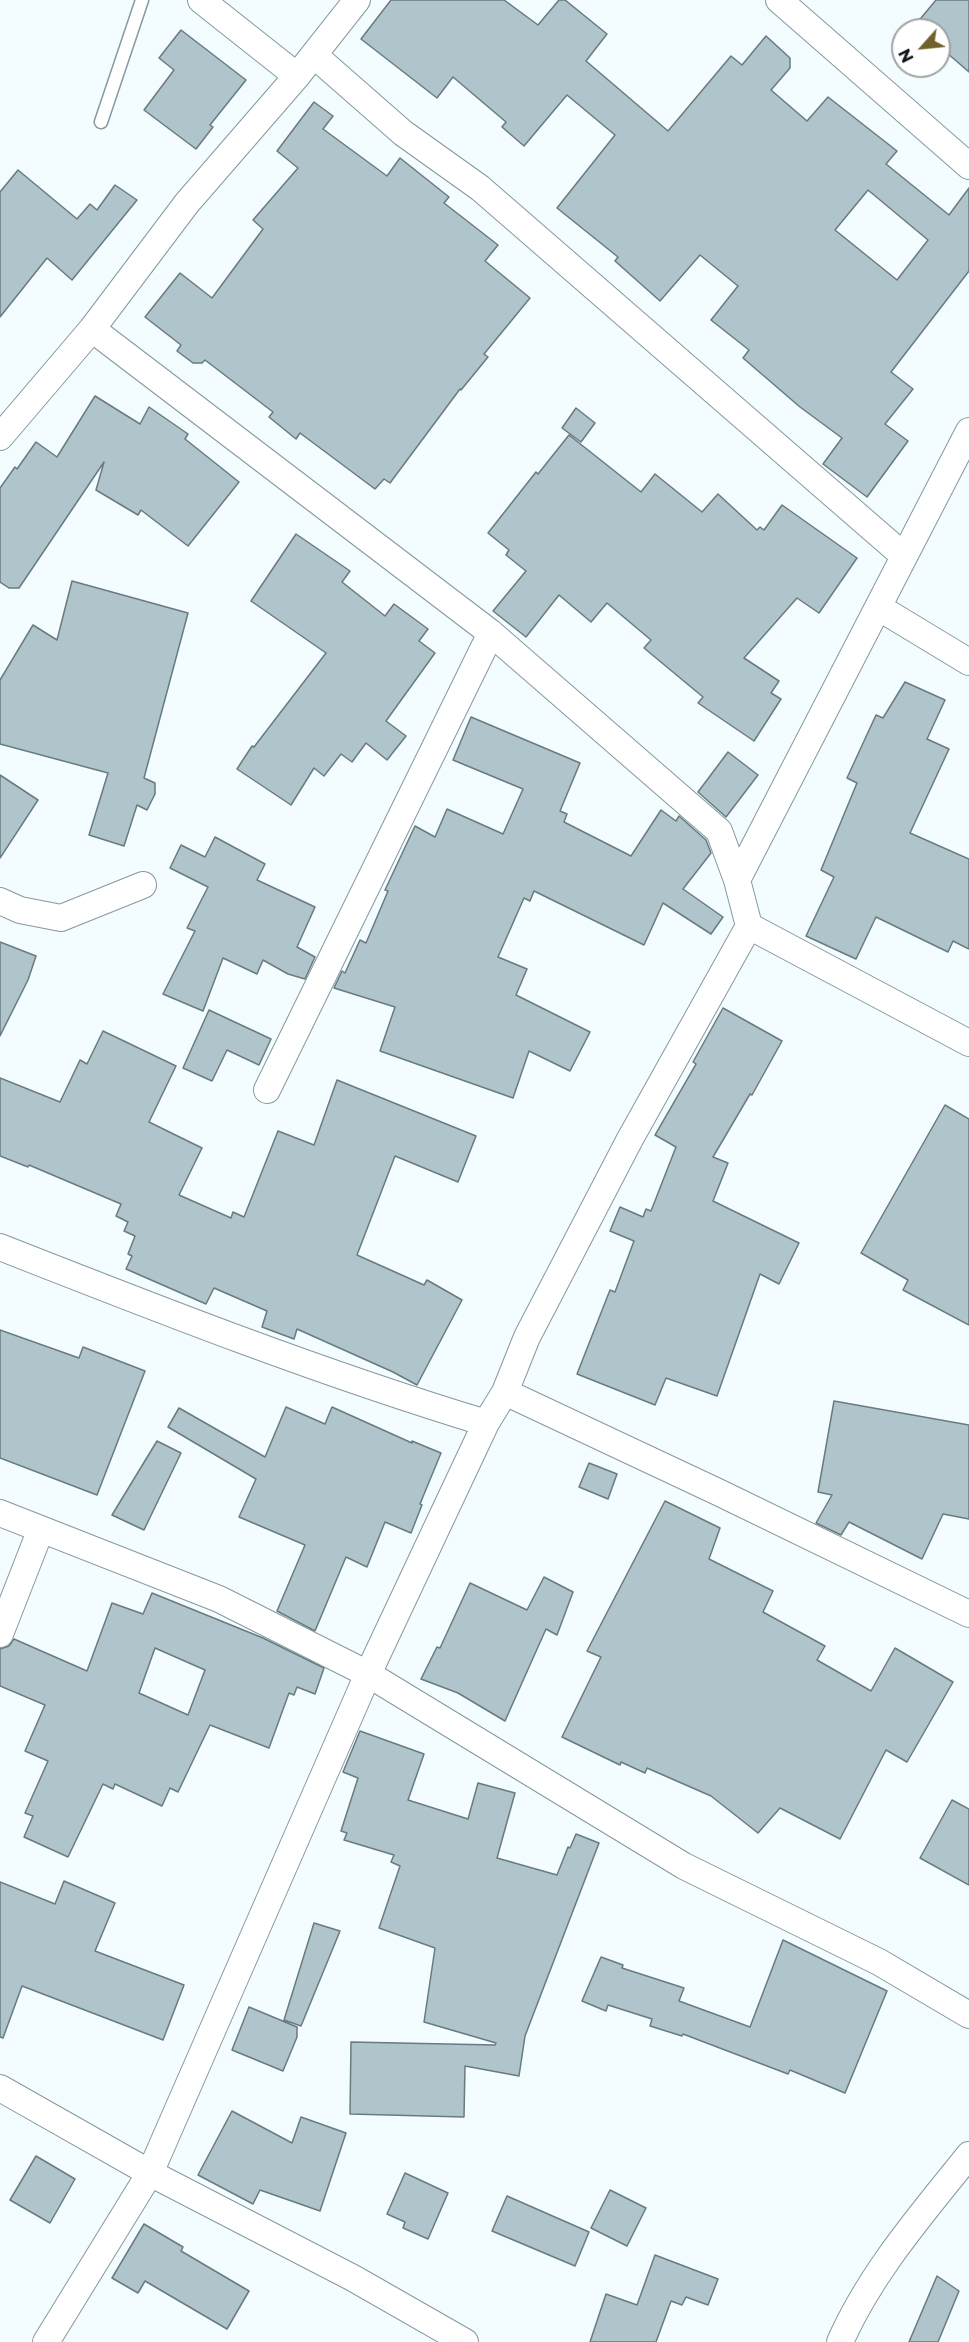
<!DOCTYPE html>
<html>
<head>
<meta charset="utf-8">
<style>
  body { margin:0 }
  #map { position:relative; width:969px; height:2342px; overflow:hidden; background:#f3fcff; font-family:Montserrat,sans-serif }
  canvas { display:block }
  .north { position:absolute; left:891px; top:18px; width:60px; height:60px; box-sizing:border-box; background:#fff; border:2px solid #9fa3a3; border-radius:50%; rotate:243deg; font-size:16px; font-weight:700; line-height:24px; text-align:center; color:#10181a }
  .north::after { content:''; display:block; margin:auto; width:21px; height:27px; background:#72612f; clip-path:polygon(50% 0,100% 100%,50% 72%,0 100%) }
</style>
</head>
<body>
<div id="map">
<canvas width="969" height="2342"></canvas>
<div class="north">N</div>
</div>
<script>
const context = document.querySelector('canvas').getContext('2d');
context.lineJoin = 'round';
function fill(path, color) {
  context.fillStyle = color;
  context.fill(path, 'evenodd');
}
function trace(path, color, width, dash) {
  context.strokeStyle = color;
  context.lineWidth = width;
  context.lineCap = dash ? 'butt' : 'round';
  context.setLineDash(dash || []);
  context.stroke(path);
}
const building = new Path2D(`
  M 391,0 L 504,0 L 538,25 L 559,0 L 565,0 L 607,34 L 586,61 L 668,131 L 731,56 L 742,65 L 766,36 L 790,58 L 790,68 L 771,90 L 807,121 L 828,97 L 897,151 L 886,164 L 949,215 L 969,188 L 969,271 L 891,372 L 913,389 L 885,424 L 908,441 L 867,497 L 823,464 L 842,438 L 800,407 L 743,358 L 749,350 L 711,320 L 738,286 L 700,255 L 660,301 L 615,261 L 618,257 L 557,208 L 615,135 L 567,95 L 524,146 L 502,127 L 506,122 L 453,77 L 437,98 L 361,39 ZM 868,190 L 928,240 L 897,280 L 835,230 Z
  M 936,0 L 969,0 L 969,72 L 939,46 L 939,30 L 911,30 Z
  M 181,30 L 246,80 L 210,125 L 213,127 L 196,149 L 144,110 L 174,70 L 159,58 Z
  M 314,102 L 333,116 L 323,129 L 387,176 L 400,158 L 449,197 L 444,203 L 498,245 L 485,261 L 530,298 L 484,354 L 488,357 L 461,390 L 460,389 L 390,483 L 384,479 L 375,489 L 300,433 L 296,439 L 269,417 L 273,412 L 205,360 L 202,363 L 193,363 L 177,351 L 181,345 L 145,317 L 180,273 L 212,298 L 263,229 L 253,220 L 298,168 L 277,151 Z
  M 18,170 L 77,219 L 90,204 L 97,210 L 115,185 L 137,200 L 72,280 L 47,258 L 0,317 L 0,192 Z
  M 95,396 L 140,424 L 149,407 L 188,434 L 185,439 L 239,482 L 188,546 L 141,510 L 138,515 L 96,490 L 104,462 L 19,588 L 9,588 L 0,582 L 0,488 L 15,467 L 17,469 L 36,442 L 57,457 Z
  M 576,408 L 595,423 L 581,442 L 562,428 Z
  M 569,435 L 641,492 L 655,474 L 702,512 L 718,494 L 757,530 L 760,527 L 764,530 L 782,505 L 857,558 L 819,613 L 797,598 L 744,658 L 779,681 L 771,693 L 781,699 L 754,741 L 698,703 L 703,697 L 644,648 L 651,640 L 607,603 L 591,622 L 559,595 L 526,637 L 493,611 L 526,571 L 506,555 L 509,550 L 488,533 L 536,472 L 538,474 Z
  M 296,534 L 350,571 L 342,582 L 385,616 L 394,604 L 428,629 L 419,641 L 435,653 L 386,721 L 406,736 L 387,760 L 366,743 L 352,762 L 341,754 L 324,776 L 314,768 L 291,805 L 237,769 L 252,746 L 254,747 L 326,653 L 251,601 Z
  M 72,581 L 188,613 L 144,778 L 155,783 L 155,794 L 147,810 L 137,805 L 124,846 L 89,835 L 108,773 L 0,744 L 0,680 L 33,625 L 57,640 Z
  M 905,682 L 945,700 L 927,739 L 949,749 L 910,833 L 969,859 L 969,949 L 953,941 L 948,952 L 876,917 L 856,959 L 806,936 L 834,877 L 821,870 L 857,783 L 847,778 L 876,715 L 883,718 Z
  M 471,717 L 580,763 L 560,811 L 567,814 L 564,822 L 631,856 L 661,810 L 676,821 L 679,816 L 706,840 L 711,853 L 683,889 L 723,917 L 711,934 L 663,903 L 644,945 L 534,891 L 530,901 L 524,898 L 498,957 L 527,969 L 516,995 L 590,1032 L 570,1071 L 529,1051 L 513,1098 L 380,1051 L 395,1007 L 334,988 L 342,971 L 345,973 L 360,940 L 366,943 L 388,891 L 385,890 L 415,826 L 435,837 L 447,809 L 503,834 L 523,789 L 453,760 Z
  M 728,752 L 758,775 L 726,817 L 698,792 Z
  M 0,775 L 38,800 L 0,858 Z
  M 215,837 L 265,864 L 257,880 L 315,907 L 297,947 L 315,957 L 305,979 L 288,974 L 263,960 L 257,974 L 223,958 L 203,1011 L 163,994 L 195,931 L 187,928 L 208,887 L 170,868 L 181,845 L 205,857 Z
  M 0,942 L 36,956 L 28,980 L 0,1036 Z
  M 723,1008 L 782,1041 L 752,1095 L 750,1094 L 713,1157 L 728,1163 L 713,1201 L 799,1243 L 779,1284 L 760,1274 L 717,1396 L 666,1378 L 655,1405 L 577,1374 L 610,1290 L 615,1292 L 634,1241 L 610,1231 L 620,1207 L 643,1217 L 646,1209 L 651,1211 L 676,1147 L 655,1135 L 696,1064 L 693,1062 Z
  M 209,1010 L 271,1039 L 259,1065 L 227,1050 L 212,1081 L 183,1068 Z
  M 103,1031 L 176,1066 L 149,1122 L 202,1148 L 179,1195 L 231,1218 L 233,1212 L 244,1217 L 278,1131 L 314,1145 L 337,1080 L 476,1136 L 458,1182 L 395,1156 L 357,1255 L 424,1285 L 427,1280 L 462,1300 L 417,1385 L 393,1372 L 297,1329 L 294,1339 L 262,1327 L 267,1311 L 214,1288 L 206,1304 L 126,1269 L 132,1256 L 128,1254 L 135,1236 L 124,1231 L 128,1222 L 116,1216 L 121,1204 L 29,1165 L 28,1167 L 0,1156 L 0,1078 L 60,1102 L 80,1060 L 87,1064 Z
  M 945,1105 L 969,1119 L 969,1325 L 903,1290 L 908,1280 L 861,1253 Z
  M 0,1330 L 79,1358 L 83,1347 L 145,1371 L 97,1495 L 0,1458 Z
  M 834,1401 L 969,1425 L 969,1519 L 943,1514 L 922,1559 L 849,1522 L 841,1535 L 816,1523 L 832,1495 L 818,1492 Z
  M 286,1407 L 325,1424 L 332,1407 L 412,1443 L 412,1441 L 441,1453 L 420,1504 L 422,1505 L 411,1533 L 385,1522 L 367,1567 L 346,1557 L 315,1631 L 277,1611 L 305,1545 L 239,1517 L 256,1479 L 168,1427 L 179,1408 L 265,1457 Z
  M 157,1441 L 181,1453 L 144,1530 L 112,1515 Z
  M 589,1463 L 617,1474 L 608,1499 L 579,1487 Z
  M 665,1501 L 720,1528 L 709,1559 L 773,1591 L 763,1612 L 825,1646 L 817,1660 L 871,1691 L 895,1648 L 953,1682 L 907,1762 L 886,1750 L 840,1839 L 780,1808 L 758,1833 L 711,1796 L 647,1768 L 645,1773 L 621,1762 L 620,1765 L 562,1737 L 601,1657 L 587,1651 Z
  M 544,1577 L 573,1592 L 557,1635 L 546,1629 L 505,1721 L 458,1693 L 421,1679 L 437,1647 L 440,1648 L 470,1583 L 527,1610 Z
  M 152,1593 L 263,1638 L 324,1668 L 315,1694 L 297,1687 L 294,1695 L 289,1693 L 269,1748 L 210,1725 L 178,1792 L 170,1788 L 162,1806 L 115,1784 L 113,1789 L 103,1784 L 68,1857 L 24,1837 L 33,1816 L 25,1813 L 48,1761 L 25,1751 L 45,1705 L 0,1686 L 0,1649 L 9,1646 L 14,1639 L 87,1671 L 112,1603 L 143,1614 ZM 155,1648 L 205,1670 L 188,1715 L 139,1693 Z
  M 360,1731 L 424,1754 L 408,1800 L 468,1819 L 478,1783 L 515,1793 L 497,1858 L 557,1875 L 568,1847 L 570,1848 L 576,1834 L 599,1843 L 525,2036 L 519,2076 L 465,2066 L 464,2117 L 350,2114 L 351,2042 L 495,2045 L 496,2043 L 424,2022 L 435,1948 L 379,1928 L 400,1866 L 391,1862 L 394,1855 L 344,1840 L 347,1833 L 341,1831 L 358,1778 L 343,1772 Z
  M 952,1800 L 969,1809 L 969,1885 L 920,1858 Z
  M 64,1881 L 115,1903 L 95,1951 L 184,1985 L 163,2040 L 22,1986 L 3,2038 L 0,2037 L 0,1882 L 55,1904 Z
  M 314,1923 L 340,1931 L 301,2026 L 284,2020 Z
  M 783,1940 L 887,1991 L 845,2093 L 790,2070 L 788,2074 L 683,2034 L 682,2036 L 650,2026 L 652,2019 L 608,2005 L 606,2011 L 582,2001 L 601,1957 L 623,1965 L 622,1968 L 684,1988 L 679,2001 L 750,2027 Z
  M 249,2007 L 297,2027 L 297,2037 L 283,2071 L 232,2050 Z
  M 232,2111 L 292,2143 L 301,2117 L 346,2133 L 320,2211 L 260,2190 L 253,2204 L 198,2175 Z
  M 36,2156 L 75,2179 L 50,2223 L 10,2200 Z
  M 405,2173 L 448,2193 L 428,2239 L 403,2228 L 405,2222 L 387,2214 Z
  M 610,2190 L 646,2208 L 627,2246 L 591,2228 Z
  M 507,2196 L 589,2232 L 575,2266 L 492,2231 Z
  M 144,2224 L 183,2247 L 181,2251 L 249,2291 L 227,2329 L 145,2281 L 138,2293 L 112,2278 Z
  M 655,2255 L 718,2279 L 708,2305 L 686,2297 L 682,2305 L 671,2301 L 656,2342 L 590,2342 L 606,2294 L 637,2305 Z
  M 937,2276 L 959,2291 L 938,2342 L 909,2342 Z`);
fill(building, '#afc4cb');
trace(building, '#687b81', 1.5);
const service = new Path2D(`
  M 101,122 L 142,0`);
const minor = new Path2D(`
  M 201,0 L 297,76
  M 779,0 L 969,166
  M 314,55 L 403,133 L 480,188 L 904,556
  M 0,437 L 92,329 L 187,203 L 297,76 L 357,0
  M 878,607 L 969,662
  M 737,880 L 969,431
  M 0,901 L 20,910 L 61,918 L 143,885
  M 749,926 L 969,1043
  M 267,1090 L 491,633
  M 0,1247 C 160,1310 321,1373 486,1423
  M 505,1392 L 720,1493 L 969,1614
  M 0,1513 L 219,1599 L 368,1674 L 684,1866 L 879,1962 L 969,2015
  M 0,1634 L 41,1529
  M 0,2088 L 150,2173 L 353,2278 L 465,2342
  M 46,2342 L 150,2173 L 368,1674 L 486,1423 L 505,1392 L 527,1337 L 630,1139 L 749,926 L 737,880 L 719,831 L 491,633 L 92,329
  M 840,2342 C 871,2272 922,2214 969,2155`);
trace(service, '#85999f', 15);
trace(minor, '#85999f', 28);
trace(service, '#fff', 12);
trace(minor, '#fff', 26);
</script>
</body>
</html>
